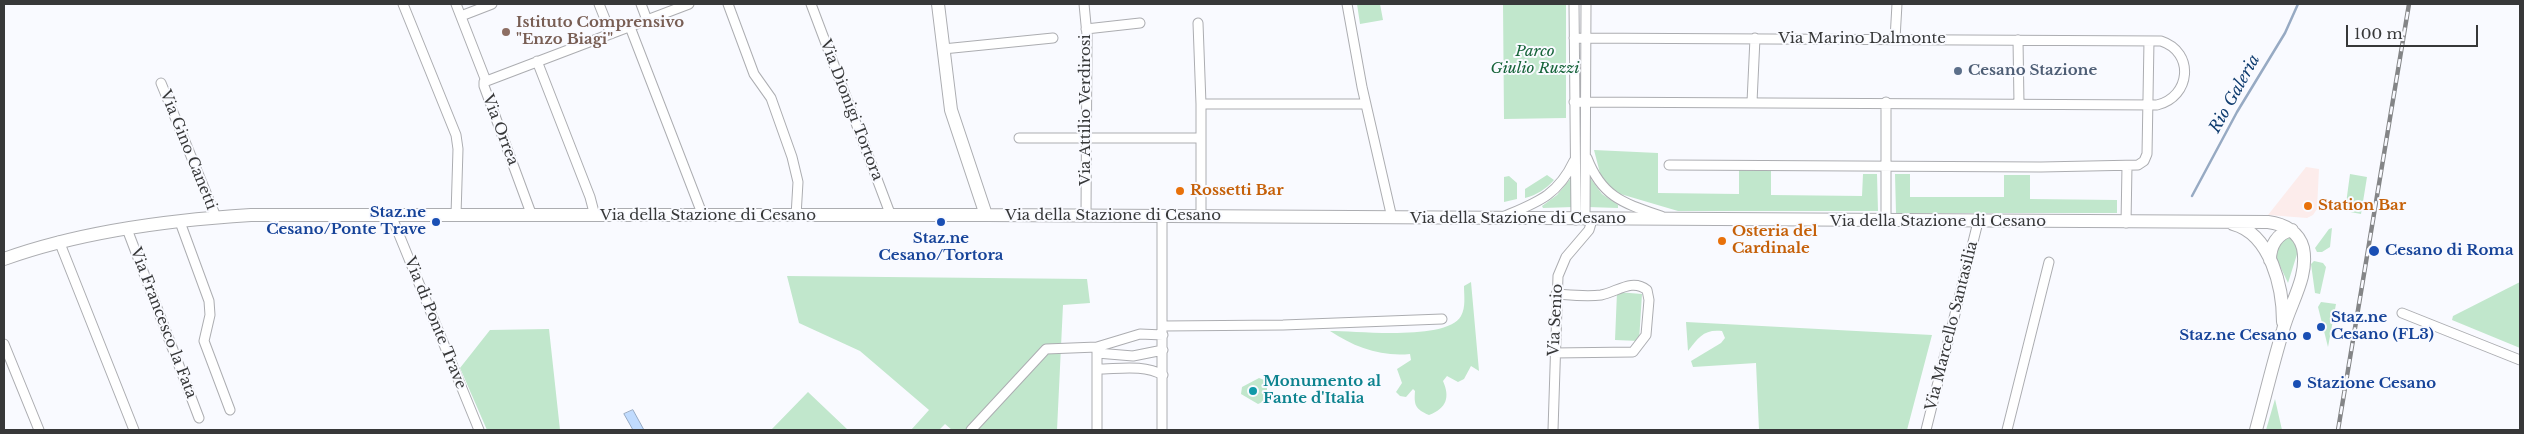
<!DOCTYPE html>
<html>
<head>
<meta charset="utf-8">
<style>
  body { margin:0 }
  #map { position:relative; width:2524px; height:434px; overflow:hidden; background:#f9faff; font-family:"Libre Baskerville",serif }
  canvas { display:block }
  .frame { position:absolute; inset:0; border:5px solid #373839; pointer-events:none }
  .scale { position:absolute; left:2346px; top:25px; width:132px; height:22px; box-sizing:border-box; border:2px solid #373839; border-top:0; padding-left:6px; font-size:15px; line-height:18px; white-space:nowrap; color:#373839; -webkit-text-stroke:4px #f9faff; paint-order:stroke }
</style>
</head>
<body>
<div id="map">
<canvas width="2524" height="434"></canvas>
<div class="frame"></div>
<div class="scale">100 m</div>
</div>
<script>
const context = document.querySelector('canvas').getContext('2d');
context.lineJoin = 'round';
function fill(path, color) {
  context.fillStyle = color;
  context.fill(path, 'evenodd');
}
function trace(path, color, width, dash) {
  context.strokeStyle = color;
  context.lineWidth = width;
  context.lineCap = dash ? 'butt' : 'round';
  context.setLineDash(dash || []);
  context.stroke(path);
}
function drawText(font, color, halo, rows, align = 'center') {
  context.font = font + ' "Libre Baskerville",serif';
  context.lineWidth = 4;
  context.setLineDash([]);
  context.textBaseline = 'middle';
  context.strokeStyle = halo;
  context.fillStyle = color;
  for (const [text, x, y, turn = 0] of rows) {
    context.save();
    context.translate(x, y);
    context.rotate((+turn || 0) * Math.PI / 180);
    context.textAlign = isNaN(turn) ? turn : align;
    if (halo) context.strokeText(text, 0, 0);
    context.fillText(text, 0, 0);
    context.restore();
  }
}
fill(new Path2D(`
  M 2306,167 L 2319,169 L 2317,209 L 2313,215 L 2307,218 L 2268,215 Z`), '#fceceb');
fill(new Path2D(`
  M 1357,4 L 1380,4 L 1383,20 L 1360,24 Z
  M 1503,4 L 1566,4 L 1566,118 L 1504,119 Z
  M 1594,150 L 1658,153 L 1658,193 L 1739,194 L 1739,170 L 1771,171 L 1771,195 L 1862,196 L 1863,174 L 1877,174 L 1878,211 L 1678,211 L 1617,193 L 1601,177 Z
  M 1895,174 L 1910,174 L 1910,197 L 2004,197 L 2004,175 L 2030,175 L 2030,199 L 2117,200 L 2117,213 L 1896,213 Z
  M 2350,174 L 2367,177 L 2361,214 L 2345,211 Z
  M 1547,175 L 1554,180 C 1546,189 1537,195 1525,198 L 1525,189 Z
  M 1509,176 L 1517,183 L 1517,199 L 1504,202 L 1504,177 Z
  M 1571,178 L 1573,207 L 1543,208 L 1542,206 L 1557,195 Z
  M 1591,179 L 1602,194 L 1618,205 L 1618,208 L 1588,207 L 1588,180 Z
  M 2332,228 L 2330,247 L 2322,252 L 2317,252 L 2315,248 L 2329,229 Z
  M 2287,237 L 2294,240 L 2298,251 L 2288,283 L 2274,253 L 2275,247 Z
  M 2314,261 L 2323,263 L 2326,267 L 2320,294 L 2315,293 L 2311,264 Z
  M 787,276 L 1087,279 L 1090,303 L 1063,305 L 1057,430 L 952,430 L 945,424 L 939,430 L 911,430 L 929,410 L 860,351 L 799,323 Z
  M 1471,282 L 1479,371 L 1471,366 L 1464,379 L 1458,382 L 1447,376 L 1443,381 C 1450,397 1447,408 1429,415 C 1415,409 1414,405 1415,391 L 1413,389 L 1406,397 L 1400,396 L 1396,392 L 1402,383 L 1397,369 L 1411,360 L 1410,354 C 1381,357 1354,347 1330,331 C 1358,331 1447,341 1461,316 C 1466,307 1464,296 1464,286 Z
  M 2520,282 L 2520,348 L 2452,320 L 2453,316 Z
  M 1617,292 L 1642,294 L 1639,341 L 1615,340 Z
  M 2321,302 L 2336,304 L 2328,347 L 2318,307 Z
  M 1686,322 L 1932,335 L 1907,430 L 1759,430 L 1756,363 L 1693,367 L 1691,361 L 1721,343 L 1725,338 L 1722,331 C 1704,329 1699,337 1688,351 Z
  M 549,329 L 560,430 L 487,430 L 460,368 L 490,330 Z
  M 1259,378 L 1267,381 L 1267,400 L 1258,404 L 1241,394 L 1242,387 Z
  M 808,392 L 848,430 L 771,430 Z
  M 2275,399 L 2282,430 L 2266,430 Z`), '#c1e7cc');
const water = new Path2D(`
  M 633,410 L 644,430 L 633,430 L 624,414 Z`);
fill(water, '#c0dbfe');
trace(water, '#97aac3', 1);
trace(new Path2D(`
  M 2192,196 L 2237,112 L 2285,33 L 2298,4`), '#97aac3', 2.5);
const street = new Path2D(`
  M 403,4 L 456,135 L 458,149 L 456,215
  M 456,4 L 486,81
  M 599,4 L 611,34
  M 641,4 L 647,20
  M 728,4 L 754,74 L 771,98 L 792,157 L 798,182 L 796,216
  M 811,4 L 891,216
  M 1084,4 L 1087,35 L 1086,216
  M 1347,4 L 1362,87 L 1392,218
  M 1574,4 L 1576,220
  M 461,16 L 492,4
  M 1198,23 L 1201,104 L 1201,217
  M 630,27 L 703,216
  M 1086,29 L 1140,23
  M 1574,38 L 2161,41 C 2195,52 2191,97 2157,105 L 1574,102
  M 1895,39 L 1897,4
  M 2018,40 L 2019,104
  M 943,49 L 1053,38
  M 537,61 L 590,197 L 595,216
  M 161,83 L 216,217
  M 1752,102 L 1755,38
  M 1201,104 L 1366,104
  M 1019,138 L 1201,138
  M 1587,158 C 1602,197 1623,203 1661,216
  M 1669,165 L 2041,167 L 2138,165 L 2144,161 L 2147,154 L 2149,41
  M 391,215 L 479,430
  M 532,216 L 484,86 L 484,82 L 689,4
  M 1162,216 L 1162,430
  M 1505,216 C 1538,202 1558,195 1574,161
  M 1585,220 L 1586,4
  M 1886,221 L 1886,102
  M 180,222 L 209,301 L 210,315 L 204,341 L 230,410
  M 2126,223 L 2127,166
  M 127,229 L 199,418
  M 59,241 L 134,430
  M 2402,313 L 2520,360
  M 1163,326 L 1283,325 L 1442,319
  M 4,344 L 39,430
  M 1097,353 L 1133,356 L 1163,350
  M 1554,353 L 1633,352 L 1646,335 L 1649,300 L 1647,290 C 1632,278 1617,292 1601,295 C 1587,297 1570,295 1556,294
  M 1097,369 C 1119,369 1143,364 1163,375
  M 971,430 L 1046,349 L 1097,347 L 1140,334 L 1163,335
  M 1097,430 L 1097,347
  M 1553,430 L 1558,276 L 1566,257 L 1589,230 L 1592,220
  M 1926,430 L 1978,222
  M 2007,430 L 2049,262`);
const secondary = new Path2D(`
  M 938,4 L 951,110 L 986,215
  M 2233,224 C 2271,234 2283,288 2283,322
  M 4,259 C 82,231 168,220 251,215 L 986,215 L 2268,222 C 2284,224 2299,232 2303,248 C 2309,277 2290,303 2283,330 C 2273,363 2265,397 2256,430
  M 2270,260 C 2270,246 2277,233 2292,230`);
trace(street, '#acadb1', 11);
trace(secondary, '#acadb1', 14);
trace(street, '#fff', 9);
trace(secondary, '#fff', 12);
const rail = new Path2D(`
  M 2338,430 L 2409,4`);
trace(rail, '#848587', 4.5);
trace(rail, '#f9faff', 2.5, [8]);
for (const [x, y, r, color] of [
  [506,32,5,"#8d6e63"],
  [1958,71,5,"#5c6f8a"],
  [1180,191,5,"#e8710a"],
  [2308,206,5,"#e8710a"],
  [436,222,5,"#1a4fb4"],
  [941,222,5,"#1a4fb4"],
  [1722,241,5,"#e8710a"],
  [2374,251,6,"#1a4fb4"],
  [2321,327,5,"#1a4fb4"],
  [2307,336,5,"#1a4fb4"],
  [2297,384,5,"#1a4fb4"],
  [1253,391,5,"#0f9aa8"]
]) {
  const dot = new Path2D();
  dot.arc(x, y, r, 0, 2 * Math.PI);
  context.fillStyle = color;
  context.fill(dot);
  trace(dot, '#f9faff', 2);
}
drawText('bold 15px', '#785e54', '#f9faff', [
  ["Istituto Comprensivo",516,23],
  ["\"Enzo Biagi\"",516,40]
], 'left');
drawText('15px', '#373839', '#f9faff', [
  ["Via Marino Dalmonte",1862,39],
  ["Via Dionigi Tortora",851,110,69],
  ["Via Attilio Verdirosi",1086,110,-90],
  ["Via Orrea",500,130,69],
  ["Via Gino Canetti",188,150,68],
  ["Via della Stazione di Cesano",708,216],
  ["Via della Stazione di Cesano",1113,216],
  ["Via della Stazione di Cesano",1518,219],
  ["Via della Stazione di Cesano",1938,222],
  ["Via Senio",1556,320,-87],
  ["Via Francesco la Fata",163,323,69],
  ["Via di Ponte Trave",435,323,68],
  ["Via Marcello Santasilia",1952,326,-76]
]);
drawText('italic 15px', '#166339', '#f9faff', [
  ["Parco",1535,52],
  ["Giulio Ruzzi",1535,69]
]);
drawText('bold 15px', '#4e5e75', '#f9faff', [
  ["Cesano Stazione",1968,71]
], 'left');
drawText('bold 15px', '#c56008', '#f9faff', [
  ["Rossetti Bar",1190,191],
  ["Station Bar",2318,206],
  ["Osteria del",1732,232],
  ["Cardinale",1732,249]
], 'left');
drawText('bold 15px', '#164399', '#f9faff', [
  ["Staz.ne",426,213,"right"],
  ["Cesano/Ponte Trave",426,230,"right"],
  ["Staz.ne",941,239,"center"],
  ["Cesano/Tortora",941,256,"center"],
  ["Cesano di Roma",2385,251],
  ["Staz.ne",2331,318],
  ["Cesano (FL3)",2331,335],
  ["Staz.ne Cesano",2297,336,"right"],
  ["Stazione Cesano",2307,384]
], 'left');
drawText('bold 15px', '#0d838f', '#f9faff', [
  ["Monumento al",1263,382],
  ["Fante d'Italia",1263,399]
], 'left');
drawText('italic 16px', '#0f3c6f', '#f9faff', [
  ["Rio Galeria",2235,94,-61]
]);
</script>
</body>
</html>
